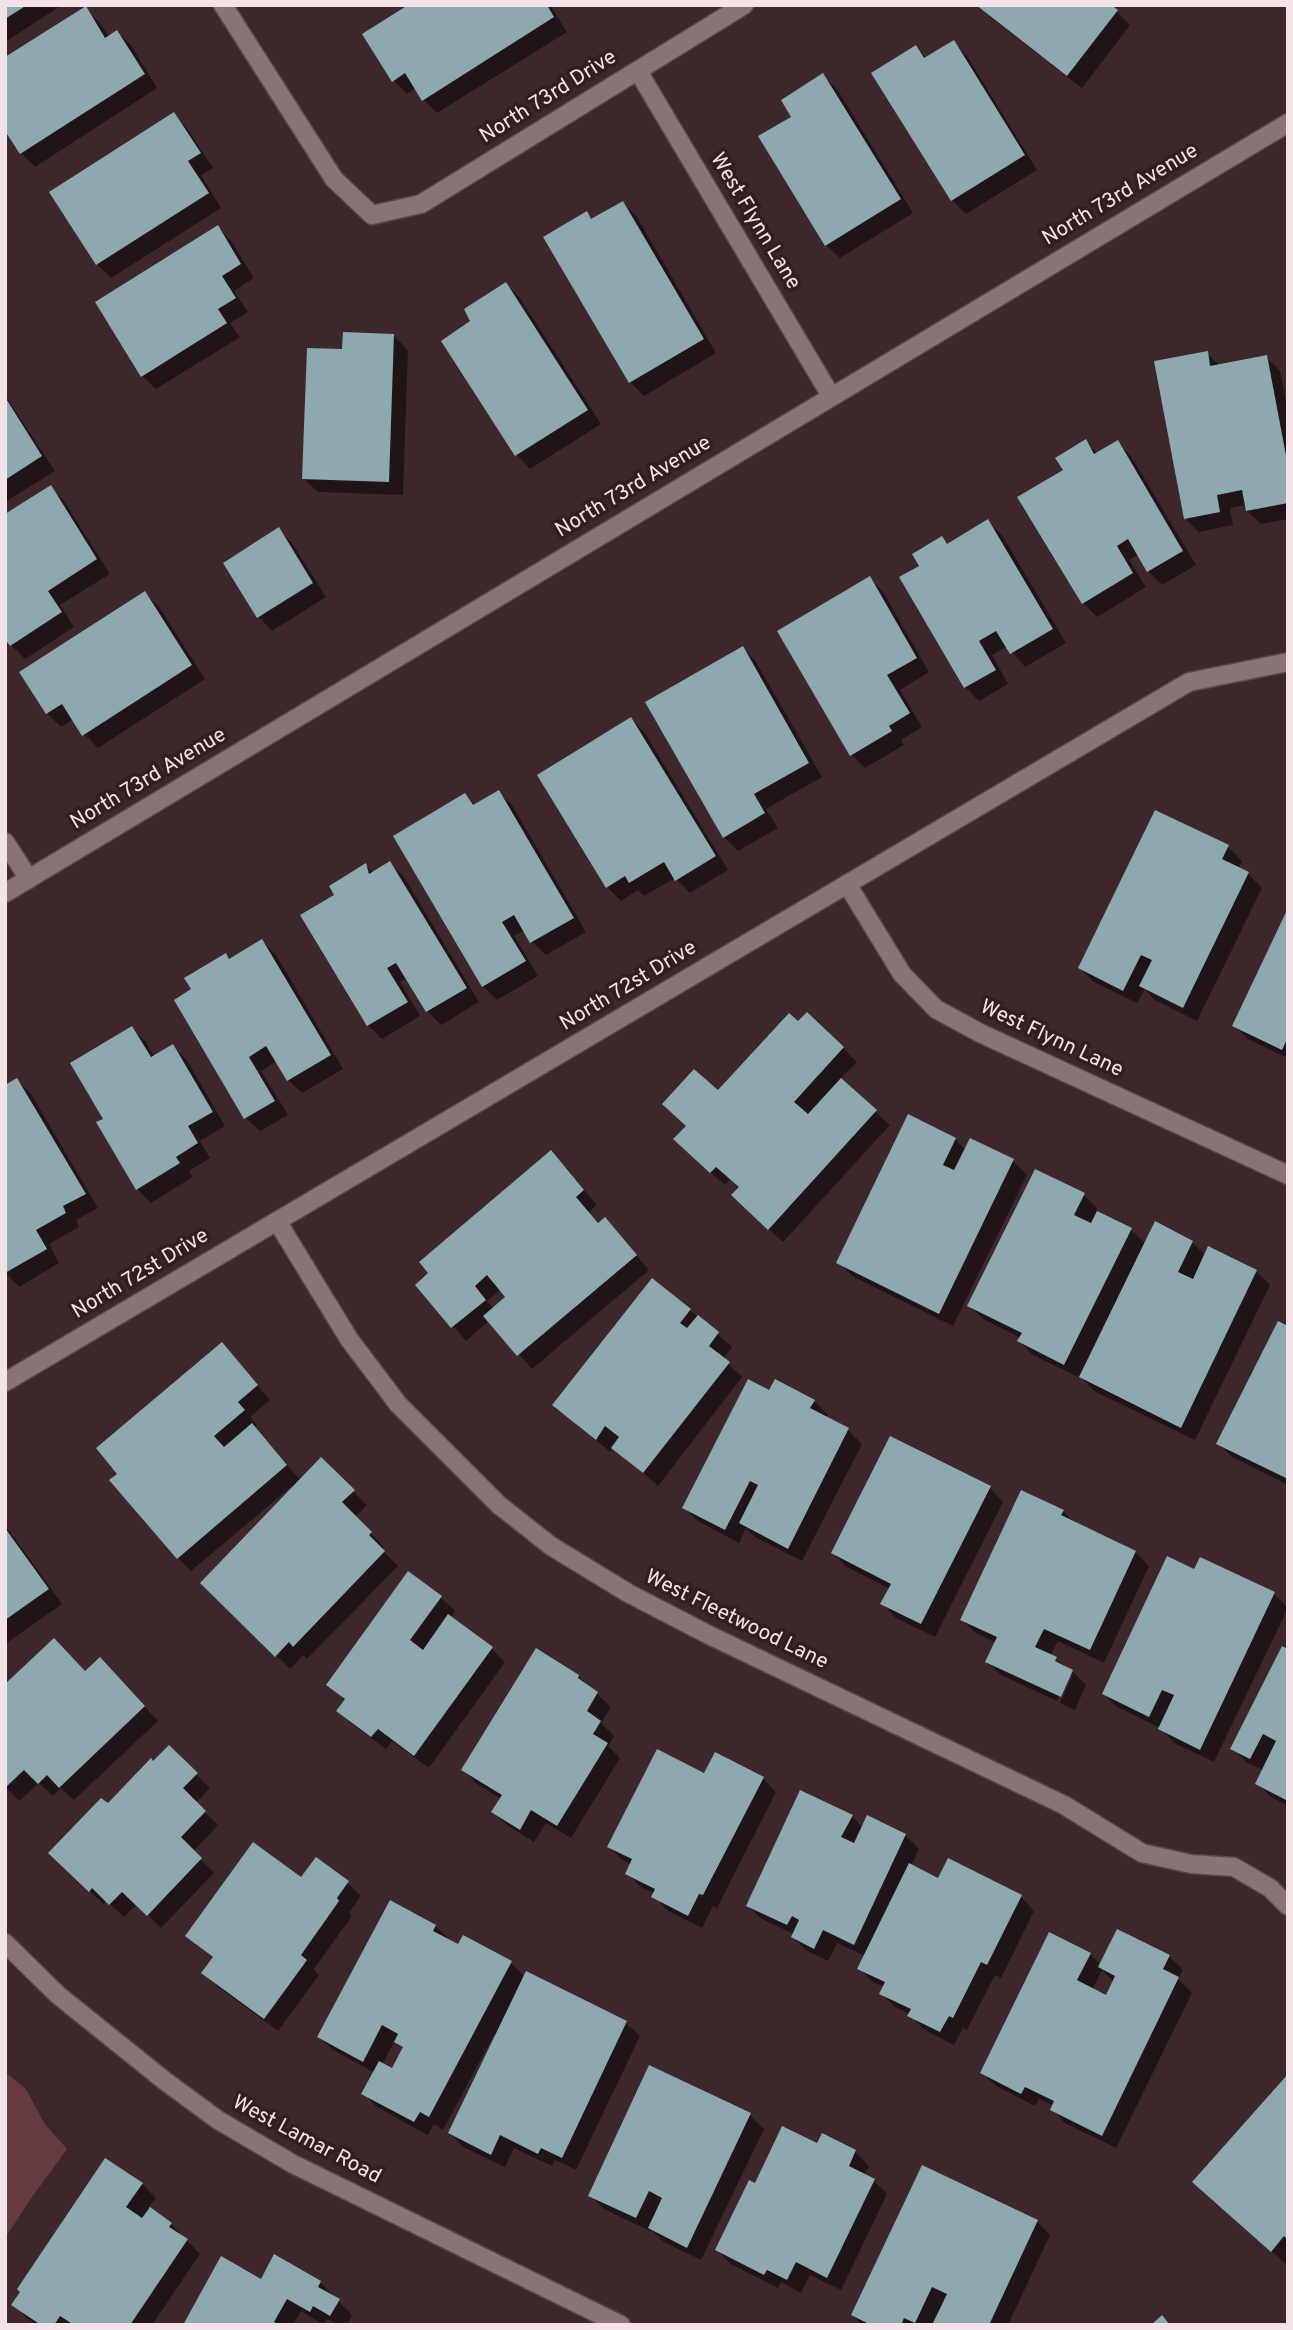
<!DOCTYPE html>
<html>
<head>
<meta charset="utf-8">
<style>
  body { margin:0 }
  #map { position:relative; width:1293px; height:2330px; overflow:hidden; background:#3c282a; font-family:Overpass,sans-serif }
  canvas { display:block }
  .frame { position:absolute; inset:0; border:7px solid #f2e4e6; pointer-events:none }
</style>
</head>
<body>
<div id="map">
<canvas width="1293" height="2330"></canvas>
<div class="frame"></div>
</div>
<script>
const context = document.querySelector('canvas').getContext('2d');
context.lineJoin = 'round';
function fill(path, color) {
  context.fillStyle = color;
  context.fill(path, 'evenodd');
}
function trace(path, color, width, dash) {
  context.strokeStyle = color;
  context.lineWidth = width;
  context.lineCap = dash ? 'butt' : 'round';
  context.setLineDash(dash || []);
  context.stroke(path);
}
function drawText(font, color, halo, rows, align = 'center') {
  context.font = font + ' Overpass,sans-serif';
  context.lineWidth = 7;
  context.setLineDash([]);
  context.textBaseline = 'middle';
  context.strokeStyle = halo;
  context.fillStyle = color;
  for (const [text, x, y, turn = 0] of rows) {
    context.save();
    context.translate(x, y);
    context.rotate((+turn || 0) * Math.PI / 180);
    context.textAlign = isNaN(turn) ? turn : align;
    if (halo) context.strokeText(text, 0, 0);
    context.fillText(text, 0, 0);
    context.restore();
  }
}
fill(new Path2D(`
  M 5,2072 L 26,2089 L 44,2123 L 67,2149 L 32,2197 L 5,2238 Z`), '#653b41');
fill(new Path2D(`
  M 5,5 L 62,5 L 5,42 Z
  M 411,5 L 550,5 L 567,32 L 437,113 L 424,100 L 416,88 L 407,94 L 393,80 Z
  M 978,5 L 1116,11 L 1130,25 L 1082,88 L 991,18 Z
  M 85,9 L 99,22 L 109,37 L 117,32 L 131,45 L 157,88 L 35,167 L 21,153 L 5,128 Z
  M 953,42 L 967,56 L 1037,170 L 966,214 L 952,200 L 873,74 L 916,47 L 927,59 Z
  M 823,76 L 837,89 L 913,213 L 840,258 L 826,245 L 793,117 Z
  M 174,115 L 187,128 L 213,168 L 201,175 L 221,208 L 111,278 L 97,264 Z
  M 623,203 L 637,217 L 716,353 L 644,396 L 630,382 L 586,214 L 593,220 Z
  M 218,227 L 231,241 L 254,278 L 234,291 L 248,312 L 230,323 L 240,337 L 156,389 L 142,376 Z
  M 506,284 L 520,298 L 601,424 L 530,469 L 517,455 L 443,341 L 473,322 Z
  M 394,336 L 408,350 L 403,495 L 318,492 L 304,479 L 344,351 Z
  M 1207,353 L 1220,366 L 1266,357 L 1280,371 L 1288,412 L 1288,519 L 1261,524 L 1247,511 L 1246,505 L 1230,508 L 1233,525 L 1199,532 L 1185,518 Z
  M 5,395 L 55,471 L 5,502 Z
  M 1085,442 L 1098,454 L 1117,442 L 1131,456 L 1196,565 L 1162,585 L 1148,571 L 1139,554 L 1129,560 L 1146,587 L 1097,617 L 1083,603 L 1065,471 Z
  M 51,488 L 64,501 L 110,574 L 60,605 L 74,627 L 25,659 L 11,645 Z
  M 988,522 L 1002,535 L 1066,643 L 1025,667 L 1007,646 L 992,655 L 1008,684 L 979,701 L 965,687 L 942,539 L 948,545 Z
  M 279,530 L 292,543 L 326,597 L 272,631 L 259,617 L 225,563 Z
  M 870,578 L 883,592 L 929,672 L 900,690 L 922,727 L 901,740 L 904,745 L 865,768 L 852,755 Z
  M 145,593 L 159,607 L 205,679 L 98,748 L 84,734 L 74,719 L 61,727 L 47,713 L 21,673 Z
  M 743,648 L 756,662 L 822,777 L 766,809 L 778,828 L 738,851 L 724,837 Z
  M 631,719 L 645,733 L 728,870 L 690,893 L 675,878 L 644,896 L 638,890 L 621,901 L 607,887 L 539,776 Z
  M 498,792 L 512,805 L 586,932 L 546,955 L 532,942 L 525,930 L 514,936 L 538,976 L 497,1000 L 483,986 L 465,795 L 475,806 Z
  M 1228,847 L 1242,861 L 1238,869 L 1248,874 L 1262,888 L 1197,1021 L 1155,1000 L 1145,989 L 1137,1003 L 1094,982 L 1080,968 Z
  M 390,863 L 404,877 L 479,1002 L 441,1025 L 427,1011 L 407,978 L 400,982 L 420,1016 L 382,1039 L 368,1025 L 337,895 L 366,866 L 374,873 Z
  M 1288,912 L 1288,1058 L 1248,1039 L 1234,1025 Z
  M 262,941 L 276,955 L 343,1069 L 302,1093 L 288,1080 L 277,1061 L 261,1071 L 288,1115 L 260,1131 L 246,1118 L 226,955 L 231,960 Z
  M 798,1024 L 843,1048 L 857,1062 L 840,1079 L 890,1125 L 783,1242 L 747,1209 L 741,1188 L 731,1179 L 725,1185 L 689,1153 L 718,1093 Z
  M 132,1028 L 146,1042 L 154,1056 L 172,1046 L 186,1059 L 225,1126 L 200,1141 L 210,1158 L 189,1171 L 193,1177 L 151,1203 L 137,1189 L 105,1119 Z
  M 17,1080 L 31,1094 L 98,1208 L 76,1220 L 79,1227 L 49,1244 L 59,1263 L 19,1287 L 5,1272 Z
  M 955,1139 L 966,1150 L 1013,1161 L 1027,1175 L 953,1326 L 852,1276 L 839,1262 Z
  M 551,1152 L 597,1205 L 589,1212 L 599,1224 L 605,1219 L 649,1270 L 532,1369 L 489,1321 L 466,1341 L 417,1285 ZM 501,1289 L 507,1297 L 494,1309 L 487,1301 Z
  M 1084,1195 L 1097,1208 L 1096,1212 L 1131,1230 L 1146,1244 L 1192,1242 L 1206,1256 L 1256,1271 L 1270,1285 L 1195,1440 L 1094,1391 L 1079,1375 L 1078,1377 L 1033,1355 L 1019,1341 L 1021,1338 L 983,1319 L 969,1306 Z
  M 690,1310 L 732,1347 L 723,1359 L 742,1377 L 658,1486 L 613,1447 L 610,1452 L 554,1405 Z
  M 1288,1328 L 1288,1485 L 1232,1457 L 1218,1443 Z
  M 222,1344 L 270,1400 L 250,1417 L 257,1425 L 254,1427 L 301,1481 L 321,1460 L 367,1505 L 355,1517 L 384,1547 L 381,1549 L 398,1566 L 307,1659 L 303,1655 L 290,1669 L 202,1583 L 294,1488 L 292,1486 L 191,1571 L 178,1558 L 120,1474 Z
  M 770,1392 L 814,1401 L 828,1415 L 826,1418 L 848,1430 L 862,1444 L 802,1561 L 755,1537 L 746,1528 L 739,1543 L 698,1521 L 684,1508 Z
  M 990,1488 L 1003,1502 L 935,1637 L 896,1618 L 883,1604 L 890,1589 L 847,1567 L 833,1553 Z
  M 1063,1511 L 1076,1524 L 1135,1552 L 1149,1566 L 1104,1663 L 1058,1641 L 1050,1656 L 1072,1671 L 1086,1685 L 1075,1710 L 1060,1703 L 1073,1674 L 1069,1674 L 1057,1701 L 1001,1675 L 987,1662 L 996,1643 L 976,1633 L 962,1620 Z
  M 5,1525 L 62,1604 L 5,1644 Z
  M 1195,1571 L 1274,1594 L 1288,1608 L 1214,1762 L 1174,1743 L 1161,1728 L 1117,1707 L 1104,1694 Z
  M 409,1574 L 441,1598 L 455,1611 L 450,1618 L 492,1649 L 505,1662 L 429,1768 L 392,1741 L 386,1749 L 352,1724 L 338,1711 L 346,1701 L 329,1685 Z
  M 1288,1651 L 1288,1806 L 1271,1797 L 1258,1784 L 1264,1771 L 1246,1762 L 1232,1748 Z
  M 85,1673 L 113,1673 L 158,1721 L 74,1800 L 61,1788 L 53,1796 L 39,1783 L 19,1801 L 5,1786 Z
  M 578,1676 L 611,1707 L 601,1723 L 614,1736 L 608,1746 L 620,1758 L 571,1838 L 546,1823 L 534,1842 L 507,1825 L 493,1812 L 501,1799 L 477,1784 L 463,1770 Z
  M 169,1748 L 210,1788 L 195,1803 L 218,1825 L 193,1852 L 214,1873 L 161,1928 L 137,1904 L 124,1917 L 106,1901 L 103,1904 L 51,1853 L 108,1806 Z
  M 705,1775 L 763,1778 L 776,1792 L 717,1908 L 713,1906 L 702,1928 L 667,1910 L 654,1896 L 655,1894 L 641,1887 L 627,1873 L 631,1864 L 622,1860 L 609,1846 Z
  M 852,1816 L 863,1828 L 868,1818 L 905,1835 L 919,1849 L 911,1866 L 939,1880 L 1021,1897 L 1034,1911 L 1001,1978 L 995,1975 L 967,2030 L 963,2028 L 954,2045 L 923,2029 L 910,2014 L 895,2007 L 881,1993 L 884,1987 L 873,1982 L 859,1968 L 865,1956 L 837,1943 L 828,1961 L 807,1951 L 793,1937 L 794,1934 L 762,1919 L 748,1906 Z
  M 302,1879 L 347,1883 L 361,1896 L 349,1913 L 352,1916 L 314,1969 L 319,1975 L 278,2031 L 217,1986 L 203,1973 L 213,1958 L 187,1936 Z
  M 435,1926 L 458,1947 L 463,1937 L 511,1963 L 525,1977 L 527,1973 L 626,2023 L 640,2036 L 576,2170 L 555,2160 L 552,2166 L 514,2148 L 505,2167 L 463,2147 L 450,2133 L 496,2037 L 494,2035 L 443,2130 L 434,2124 L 428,2135 L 377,2107 L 364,2094 L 375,2073 L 333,2050 L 319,2037 ZM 395,2040 L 404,2049 L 392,2071 L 382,2065 Z
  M 1090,1954 L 1101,1965 L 1169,1956 L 1183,1970 L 1178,1979 L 1192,1993 L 1116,2148 L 1065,2123 L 1052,2109 L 1054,2106 L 1039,2099 L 1035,2106 L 996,2086 L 982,2073 ZM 1102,1970 L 1114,1982 L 1107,1997 L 1092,1990 Z
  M 1288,2076 L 1288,2262 L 1286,2264 L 1208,2196 Z
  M 750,2115 L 764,2129 L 701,2260 L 664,2242 L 651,2229 L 650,2231 L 604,2209 L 590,2195 Z
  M 823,2135 L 855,2152 L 869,2166 L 864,2176 L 874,2181 L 887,2194 L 841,2290 L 810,2275 L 801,2293 L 781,2282 L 778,2288 L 731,2264 L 717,2250 L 755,2186 L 818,2146 Z
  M 142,2184 L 156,2198 L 148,2208 L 171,2224 L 200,2254 L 152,2325 L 37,2325 L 27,2318 L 13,2304 Z
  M 1037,2221 L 1050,2235 L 1008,2325 L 862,2325 L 853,2315 Z
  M 320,2282 L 352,2315 L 347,2325 L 338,2325 L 327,2319 L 324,2325 L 301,2311 L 293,2325 L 185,2325 Z`), '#0007');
fill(new Path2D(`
  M 5,5 L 27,5 L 5,19 Z
  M 408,5 L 547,5 L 554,17 L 422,101 L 405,73 L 392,82 L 362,34 Z
  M 976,5 L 1111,5 L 1118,10 L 1067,76 Z
  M 86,6 L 105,38 L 117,30 L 145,74 L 20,154 L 5,131 L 5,57 Z
  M 954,40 L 1025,155 L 951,201 L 871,73 L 916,45 L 924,58 Z
  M 823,73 L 901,199 L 825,246 L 758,136 L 791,117 L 781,100 Z
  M 174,112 L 201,153 L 188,161 L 209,193 L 96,265 L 49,192 Z
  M 623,201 L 704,339 L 629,383 L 543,237 L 587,211 L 591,219 Z
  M 218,225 L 241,264 L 222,276 L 236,298 L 218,309 L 227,323 L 141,377 L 95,302 Z
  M 506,282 L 588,410 L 515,456 L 441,341 L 470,321 L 464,309 Z
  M 343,332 L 394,334 L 389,482 L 302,479 L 307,348 L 342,349 Z
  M 1208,351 L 1210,366 L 1267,355 L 1288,466 L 1288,503 L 1246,511 L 1242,490 L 1217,495 L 1220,512 L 1184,519 L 1154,361 Z
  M 5,397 L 42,456 L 5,480 Z
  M 1086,439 L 1094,454 L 1118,440 L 1183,551 L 1147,572 L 1128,539 L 1117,546 L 1133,573 L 1082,604 L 1017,497 L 1063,470 L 1055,458 Z
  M 51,485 L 97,559 L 48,591 L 62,612 L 10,646 L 5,639 L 5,514 Z
  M 988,519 L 1053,629 L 1010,654 L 996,631 L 979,641 L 996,670 L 964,688 L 899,577 L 919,566 L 912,554 L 942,536 L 947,544 Z
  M 279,527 L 313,583 L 257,618 L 223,563 Z
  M 870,576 L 917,658 L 887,675 L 910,713 L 889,726 L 892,731 L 850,756 L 777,631 Z
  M 145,591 L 192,665 L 82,736 L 62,704 L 46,714 L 19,672 Z
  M 743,646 L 809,763 L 754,794 L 765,813 L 723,838 L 645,702 Z
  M 631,717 L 716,856 L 675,881 L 664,862 L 629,883 L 625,876 L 606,888 L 537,775 Z
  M 499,790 L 574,918 L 530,943 L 514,915 L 502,922 L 526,961 L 482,987 L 393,836 L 465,793 L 473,805 Z
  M 1155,810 L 1229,845 L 1222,859 L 1249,872 L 1183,1008 L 1139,986 L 1152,960 L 1141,955 L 1123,991 L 1078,968 Z
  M 390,861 L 467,988 L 426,1012 L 396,963 L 387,968 L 408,1002 L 367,1026 L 300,915 L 334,895 L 329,886 L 366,863 L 369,874 Z
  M 1288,908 L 1288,1037 L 1282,1050 L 1232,1026 Z
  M 262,939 L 331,1055 L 287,1081 L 266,1046 L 249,1057 L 275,1101 L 244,1119 L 174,1000 L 191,989 L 184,978 L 226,953 L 229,959 Z
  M 807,1012 L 844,1047 L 794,1102 L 808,1114 L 841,1078 L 877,1110 L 768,1230 L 731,1195 L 739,1187 L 716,1167 L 710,1173 L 673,1139 L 686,1126 L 662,1104 L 694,1069 L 718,1090 L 789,1013 L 798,1021 Z
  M 132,1026 L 151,1057 L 173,1044 L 213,1112 L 188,1126 L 198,1143 L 176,1157 L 180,1163 L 136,1190 L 96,1122 L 103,1119 L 70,1063 Z
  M 17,1078 L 86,1194 L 63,1206 L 66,1213 L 36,1230 L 47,1249 L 5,1273 L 5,1085 Z
  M 908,1114 L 956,1138 L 943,1165 L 954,1170 L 970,1138 L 1014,1159 L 939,1314 L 836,1263 Z
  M 551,1150 L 584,1190 L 576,1197 L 598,1223 L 605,1217 L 637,1255 L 517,1356 L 483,1316 L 505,1297 L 487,1275 L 475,1286 L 486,1300 L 451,1328 L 415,1285 L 428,1273 L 419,1262 Z
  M 1035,1169 L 1085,1193 L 1074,1215 L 1091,1223 L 1097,1211 L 1132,1228 L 1064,1365 L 1017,1341 L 1022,1333 L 967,1306 Z
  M 1155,1221 L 1193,1241 L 1178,1272 L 1193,1279 L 1208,1246 L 1257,1270 L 1181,1428 L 1079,1377 Z
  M 652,1278 L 691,1309 L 680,1323 L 687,1328 L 698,1315 L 719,1332 L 709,1346 L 730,1362 L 643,1473 L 611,1448 L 619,1437 L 605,1426 L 596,1440 L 552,1405 Z
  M 1278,1321 L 1288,1326 L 1288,1479 L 1216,1444 Z
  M 222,1342 L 258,1385 L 238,1402 L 245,1410 L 214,1436 L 224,1447 L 252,1423 L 287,1465 L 177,1559 L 109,1480 L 117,1474 L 96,1448 Z
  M 748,1379 L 769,1390 L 775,1379 L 815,1400 L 810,1408 L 849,1428 L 788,1549 L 739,1523 L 758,1485 L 750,1481 L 725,1530 L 682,1508 Z
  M 890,1436 L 991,1486 L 921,1624 L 880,1604 L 891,1584 L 831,1553 Z
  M 321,1457 L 355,1490 L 342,1502 L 372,1532 L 369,1535 L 385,1551 L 293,1647 L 289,1642 L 275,1657 L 200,1583 Z
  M 1021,1490 L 1064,1510 L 1061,1515 L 1136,1551 L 1090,1650 L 1044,1629 L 1035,1647 L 1057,1657 L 1055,1661 L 1073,1670 L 1061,1697 L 985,1662 L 997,1637 L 960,1620 Z
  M 5,1528 L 49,1589 L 5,1620 Z
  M 1167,1556 L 1194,1569 L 1200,1557 L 1275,1592 L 1200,1750 L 1158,1729 L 1174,1695 L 1162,1690 L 1149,1717 L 1102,1694 Z
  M 408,1571 L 442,1596 L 410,1640 L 423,1650 L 448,1614 L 493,1647 L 414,1756 L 378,1729 L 371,1737 L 336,1711 L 345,1699 L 326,1685 Z
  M 54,1638 L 85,1671 L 100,1657 L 145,1706 L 59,1788 L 47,1775 L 38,1784 L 24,1770 L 5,1788 L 5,1684 Z
  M 1282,1646 L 1288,1649 L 1288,1801 L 1255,1784 L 1276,1741 L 1263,1734 L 1250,1759 L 1230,1749 Z
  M 536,1648 L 579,1675 L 578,1678 L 598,1692 L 587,1711 L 601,1721 L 593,1734 L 608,1743 L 557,1826 L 531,1810 L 520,1830 L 491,1812 L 502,1795 L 461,1770 Z
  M 169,1745 L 198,1773 L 183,1788 L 206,1811 L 181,1837 L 202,1858 L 147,1916 L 122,1892 L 109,1905 L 92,1888 L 89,1892 L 48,1853 L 101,1798 L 108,1803 L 151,1758 L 153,1761 Z
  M 657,1749 L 704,1773 L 715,1752 L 764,1777 L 703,1895 L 699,1894 L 688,1916 L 651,1897 L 655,1889 L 625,1874 L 632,1859 L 607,1847 Z
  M 800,1790 L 853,1815 L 841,1837 L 854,1843 L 867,1815 L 906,1834 L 854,1945 L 823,1930 L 814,1949 L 791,1937 L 799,1920 L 792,1916 L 787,1925 L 746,1906 Z
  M 253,1842 L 301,1877 L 316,1857 L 349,1881 L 337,1898 L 339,1901 L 301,1955 L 307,1960 L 264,2019 L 201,1973 L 213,1957 L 185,1936 Z
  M 948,1858 L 1022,1895 L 987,1965 L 981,1962 L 953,2018 L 949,2016 L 940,2032 L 907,2016 L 911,2009 L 879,1994 L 885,1982 L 857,1969 L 909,1863 L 938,1878 Z
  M 390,1900 L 436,1925 L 433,1931 L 458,1944 L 463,1935 L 512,1961 L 429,2117 L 420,2112 L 414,2122 L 361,2094 L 379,2061 L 392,2068 L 403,2047 L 394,2042 L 398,2034 L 382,2025 L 363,2062 L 317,2037 Z
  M 1117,1929 L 1170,1955 L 1163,1969 L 1179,1977 L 1102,2136 L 1050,2110 L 1054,2101 L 1025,2087 L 1021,2094 L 980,2073 L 1049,1932 L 1091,1953 L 1077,1980 L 1106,1995 L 1115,1976 L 1098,1967 Z
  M 526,1971 L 627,2021 L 562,2158 L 541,2148 L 538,2154 L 500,2135 L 491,2155 L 448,2133 Z
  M 649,2065 L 751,2113 L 687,2248 L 648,2228 L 662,2198 L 649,2191 L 636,2218 L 588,2196 Z
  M 1288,2074 L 1288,2240 L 1284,2236 L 1271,2252 L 1192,2182 Z
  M 782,2126 L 817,2143 L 822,2133 L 856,2150 L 849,2166 L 875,2179 L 827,2278 L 796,2262 L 787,2280 L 767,2270 L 764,2275 L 715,2250 L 749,2180 L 755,2183 Z
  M 105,2158 L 143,2183 L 126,2207 L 142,2218 L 150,2207 L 172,2223 L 169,2227 L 188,2239 L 130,2325 L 74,2325 L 60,2316 L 54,2325 L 41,2325 L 11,2305 L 20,2292 L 17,2289 Z
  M 922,2165 L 1038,2220 L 989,2325 L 932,2325 L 947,2294 L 932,2287 L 915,2323 L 904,2318 L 901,2325 L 871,2325 L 851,2315 Z
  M 274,2254 L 321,2281 L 318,2287 L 340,2299 L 330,2316 L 313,2306 L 310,2312 L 287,2299 L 274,2322 L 279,2325 L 183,2325 L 221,2256 L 261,2279 Z
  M 1162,2315 L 1170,2325 L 1151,2325 Z`), '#8da9ae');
const minor = new Path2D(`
  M 223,5 L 334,179 L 372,215 L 421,204 L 744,5
  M 638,71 L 831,396
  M 5,842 L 29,879
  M 847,884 L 902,974 L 936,1009 L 980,1033 L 1288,1175
  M 277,1221 L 349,1339 L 398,1404 L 499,1505 L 551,1546 L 628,1593 L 709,1635 L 1064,1805 L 1142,1853 L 1191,1864 L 1234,1867 L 1270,1888 L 1288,1906
  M 5,1382 L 1189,682 L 1288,662
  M 5,1943 L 58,1995 L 165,2081 L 218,2120 L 293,2164 L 621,2325`);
const tertiary = new Path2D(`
  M 5,893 L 1288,123`);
trace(minor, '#58474a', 21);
trace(tertiary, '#58474a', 21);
trace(minor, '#8b7375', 18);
trace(tertiary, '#8b7375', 18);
drawText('21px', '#f2e4e6', '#311e21', [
  ["North 73rd Drive",549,98,-32],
  ["North 73rd Avenue",1121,196,-31],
  ["West Flynn Lane",754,222,59],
  ["North 73rd Avenue",634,488,-31],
  ["North 73rd Avenue",149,780,-31],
  ["North 72st Drive",629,987,-31],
  ["West Flynn Lane",1051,1040,25],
  ["North 72st Drive",141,1275,-31],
  ["West Fleetwood Lane",736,1621,26],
  ["West Lamar Road",306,2141,28]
]);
</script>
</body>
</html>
